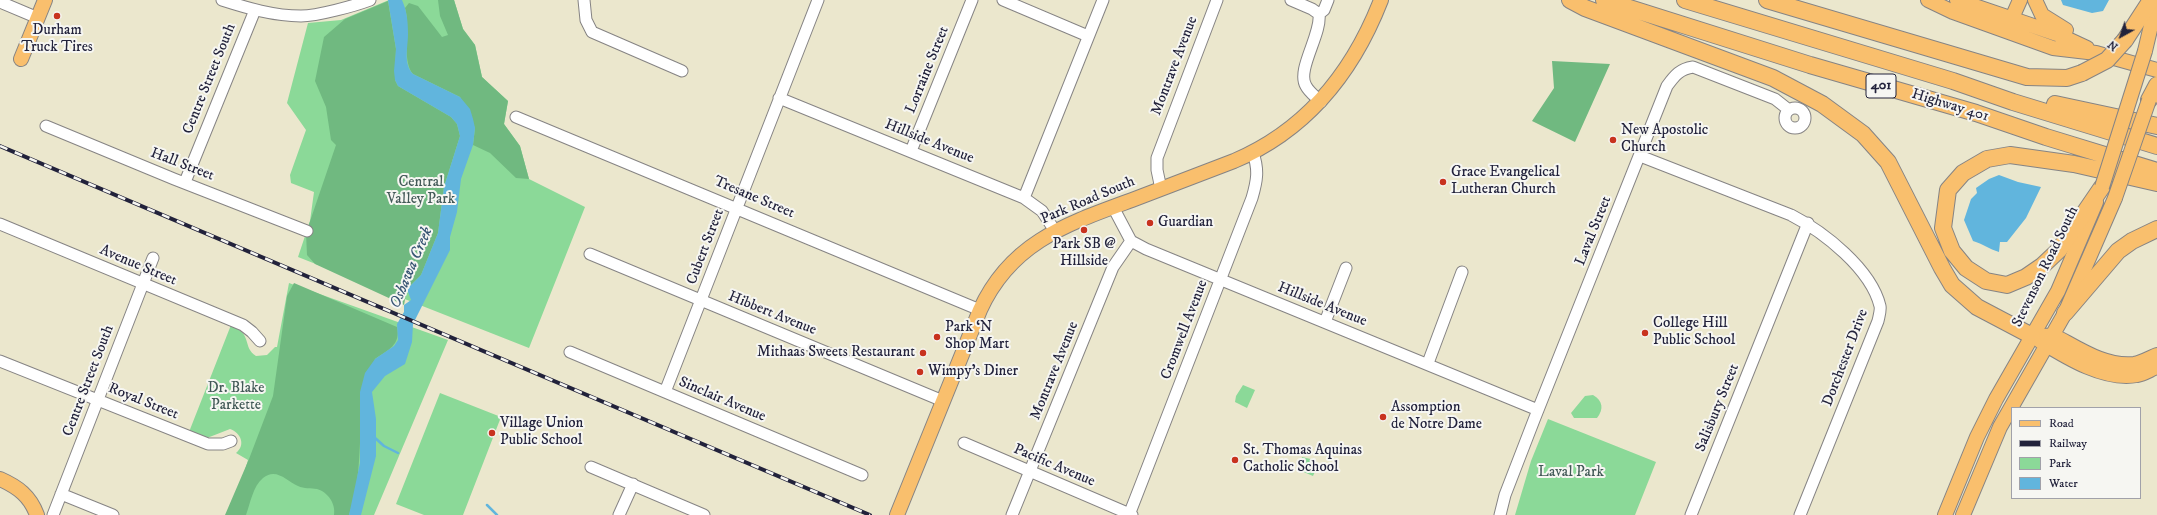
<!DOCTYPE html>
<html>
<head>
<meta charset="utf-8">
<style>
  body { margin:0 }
  #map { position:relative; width:2157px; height:515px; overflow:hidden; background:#ebe7cd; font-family:"IM FELL DW Pica",serif }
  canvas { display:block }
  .legend { position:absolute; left:2011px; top:407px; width:130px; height:92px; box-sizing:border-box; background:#f6f6f2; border:1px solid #a1a1a9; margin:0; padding:5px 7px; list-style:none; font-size:12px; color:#22223b }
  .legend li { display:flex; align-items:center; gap:8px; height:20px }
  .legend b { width:20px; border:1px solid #a1a1a9 }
  .north { position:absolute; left:2101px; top:16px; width:40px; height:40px; -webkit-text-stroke:3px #f6f6f2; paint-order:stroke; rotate:220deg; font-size:11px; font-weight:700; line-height:16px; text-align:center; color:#22223b }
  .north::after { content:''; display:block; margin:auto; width:14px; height:18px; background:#22223b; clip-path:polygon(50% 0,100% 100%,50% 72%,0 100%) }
</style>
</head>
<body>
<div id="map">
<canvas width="2157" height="515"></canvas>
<ul class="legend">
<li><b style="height:5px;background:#f9bf6d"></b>Road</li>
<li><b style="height:5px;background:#22223b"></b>Railway</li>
<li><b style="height:11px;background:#8bd998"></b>Park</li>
<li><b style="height:11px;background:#61b5dd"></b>Water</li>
</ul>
<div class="north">N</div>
</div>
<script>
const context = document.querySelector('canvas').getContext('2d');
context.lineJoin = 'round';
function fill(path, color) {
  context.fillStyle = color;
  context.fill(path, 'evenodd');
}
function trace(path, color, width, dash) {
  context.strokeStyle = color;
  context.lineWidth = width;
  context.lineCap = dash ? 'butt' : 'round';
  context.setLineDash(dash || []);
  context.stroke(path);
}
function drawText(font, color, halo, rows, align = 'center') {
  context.font = font + ' "IM FELL DW Pica",serif';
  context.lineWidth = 4;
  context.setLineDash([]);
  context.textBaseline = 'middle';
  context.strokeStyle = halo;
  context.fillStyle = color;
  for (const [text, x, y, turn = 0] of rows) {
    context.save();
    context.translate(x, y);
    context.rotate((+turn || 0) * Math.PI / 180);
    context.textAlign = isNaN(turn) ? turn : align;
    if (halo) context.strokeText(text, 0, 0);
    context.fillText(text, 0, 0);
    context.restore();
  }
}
fill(new Path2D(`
  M 389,0 L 454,0 L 463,29 L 475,45 L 482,77 L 508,101 L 504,124 L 520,146 L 529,179 L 585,207 L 529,348 L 298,257 L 310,221 L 314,192 L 291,183 L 290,175 L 306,130 L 287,103 L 308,23 L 341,20 Z
  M 289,283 L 448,340 L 374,515 L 231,515 L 248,460 L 236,453 C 246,445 241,433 230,429 L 207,438 L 189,432 L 231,325 C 253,334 242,347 256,356 L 267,355 L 275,347 L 277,347 Z
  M 1243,385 L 1255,390 L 1247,408 L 1235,402 L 1236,396 Z
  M 440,393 L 501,417 L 463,515 L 424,515 L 396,504 Z
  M 1593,395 C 1603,401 1604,409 1597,418 L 1574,418 L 1571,413 L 1585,396 Z
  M 1548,419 L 1656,462 L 1635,515 L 1515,515 L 1531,461 Z
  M 1302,457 L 1315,460 L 1318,465 L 1313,476 L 1299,470 Z`), '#8bd998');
fill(new Path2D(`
  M 438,0 L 454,0 L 463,29 L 475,45 L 482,77 L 508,101 L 504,124 L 520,146 L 529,179 L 516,178 L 490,153 L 473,145 L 475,128 L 460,97 L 413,74 C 401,60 411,27 405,8 L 409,3 L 418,6 L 442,37 L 448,35 L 440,16 Z
  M 388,1 L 396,49 L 395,80 L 398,86 L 451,117 L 457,124 L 460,136 L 444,187 L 438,233 L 421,275 L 407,289 L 404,305 L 315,264 L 307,255 L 306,233 L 336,145 L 331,140 L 326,107 L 315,81 L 324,37 L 345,19 Z
  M 1552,61 L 1610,64 L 1575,142 L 1532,121 L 1554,88 Z
  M 294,283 L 397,327 C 401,345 388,350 375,359 C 370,380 362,402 361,423 C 359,456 360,483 349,515 L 334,515 C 336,504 328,492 317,489 C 311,488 304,489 298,486 C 287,481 276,467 263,478 C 253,486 250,504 246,515 L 225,515 L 249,459 L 273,396 L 287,296 Z`), '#70b980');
fill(new Path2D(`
  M 388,0 L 402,0 C 407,11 408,22 408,34 C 408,48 403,63 413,74 L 460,97 L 470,109 L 473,119 L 475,128 L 473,145 L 461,179 L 457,212 L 450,237 L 450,250 L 413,324 L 412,342 L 405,364 L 385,376 L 372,392 L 376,419 L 376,456 L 361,515 L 349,515 L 360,463 L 360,392 L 365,373 L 375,359 L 394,346 L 398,340 L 397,324 L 404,312 L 404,305 L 411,300 L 407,289 L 421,275 L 438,233 L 444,187 L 460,136 L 457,124 L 451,117 L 398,86 L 395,80 L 394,71 L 396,49 Z
  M 2061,0 L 2109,0 L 2103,11 L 2092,13 L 2063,5 Z
  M 1999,175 L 2018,182 L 2041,187 L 2026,218 L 2007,242 L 2000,242 L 1999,252 C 1989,249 1983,244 1973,241 L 1964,220 L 1971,199 L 1977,193 L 1976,188 L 1989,179 Z`), '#61b5dd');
trace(new Path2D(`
  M 374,437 L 384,446 L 398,453
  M 487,505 L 497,515`), '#61b5dd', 2.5);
const minor = new Path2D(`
  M 222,0 C 247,8 274,16 301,16 C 317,16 354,6 370,0
  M 584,0 L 586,20 L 592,32 L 682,71
  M 1003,0 L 1088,36
  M 1291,0 L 1312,9 L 1319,14
  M 0,2 L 38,18
  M 779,98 L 1024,198 L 1042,211 L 1055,231
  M 1321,102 C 1316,97 1309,92 1306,86 C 1296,70 1322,34 1319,14 L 1324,10 L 1328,0
  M1785 118a10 10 0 1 1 20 0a10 10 0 1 1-20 0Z
  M 516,117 L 980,310
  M 46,126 L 174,179 L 307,231
  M 911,151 L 972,0
  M 1640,156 L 1791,215 C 1824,232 1871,269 1880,306 C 1881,310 1879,316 1878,321 L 1800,515
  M 185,182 L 255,10
  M 1161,189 L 1157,170 L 1157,158 L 1217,0
  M 1024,198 L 1103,0
  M 1113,207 L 1131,241 L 1146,249 L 1538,410
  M 0,224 L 243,325 L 252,332 L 260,341
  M 590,254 L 943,401
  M 1325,322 L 1346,268
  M 570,352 L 862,475
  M 0,361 L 208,444 L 223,444 L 231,441
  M 1428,363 L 1462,272
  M 665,392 L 818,0
  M 964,443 L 1132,515
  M 591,467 L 704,515
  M 61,494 L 113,515
  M 53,515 L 153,258
  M 619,515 L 633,484
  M 1012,515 L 1113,267 L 1131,241
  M 1129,515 L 1252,198 C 1257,181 1259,170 1253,153
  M 1500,515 L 1505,495 L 1534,420 L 1667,86 C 1675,75 1680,69 1693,67 L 1775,99 L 1789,110
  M 1691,515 L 1808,223`);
const major = new Path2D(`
  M 1928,0 L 1953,12 L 2053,48 L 2096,53 L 2157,70
  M 1957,0 L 2057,34 L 2087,48
  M 2035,0 L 2042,15 L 2066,30
  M 2008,27 L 2020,0
  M 2145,51 L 2157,0
  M 21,59 L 45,0
  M 2045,336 L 2053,335 C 2078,348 2104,367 2134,364 C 2141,363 2150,358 2157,355
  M 2040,341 C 2066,357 2104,381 2137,375 C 2144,374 2151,369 2157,367
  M 0,479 C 18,487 30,496 37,515
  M 897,515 L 980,310 C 1011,242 1067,224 1132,200 C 1166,187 1200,174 1234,161 C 1307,130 1353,72 1381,0
  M 1945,515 L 1977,437 L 1996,399 L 2058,291 L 2096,202
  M 1963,515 L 2000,427 L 2065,313 L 2115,198`);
const highway = new Path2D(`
  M 1570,0 L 1585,8 L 1773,78 L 1822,104 L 1863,134 L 1888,162 L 1942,268 L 1952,285 L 1977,307 L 2032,336
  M 1604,0 L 1810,65 L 1976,113 L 2046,137 L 2157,171
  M 1685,0 L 1953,81 L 2013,102 L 2157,146
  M 1767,0 L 2027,77 L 2067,78 L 2082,73
  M 2125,40 L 2151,0
  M 2149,100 L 2157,85
  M 2055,104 L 2157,126
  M 2102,187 L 2059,250 L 2042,266 L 2026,277 L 2007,285 L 1986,281 L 1966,268 L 1952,251 L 1943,228 L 1948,190 L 1963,173 L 1987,159 L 2010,155 L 2074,164 L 2157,183
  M 2065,313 L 2118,251 L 2132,241 L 2157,229`);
trace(minor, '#868484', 13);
trace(major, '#868484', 16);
trace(highway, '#868484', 18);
trace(minor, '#fff', 11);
trace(major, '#f9bf6d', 14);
trace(highway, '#f9bf6d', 16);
const rail = new Path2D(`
  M 0,146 L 870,515`);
trace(rail, '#22223b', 4);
trace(rail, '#f6f6f2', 2.5, [8]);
const majorBridge = new Path2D(`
  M 2102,187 L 2145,51
  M 2115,198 L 2149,100`);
const highwayBridge = new Path2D(`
  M 2082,73 L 2107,60 L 2125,40`);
trace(majorBridge, '#868484', 16, []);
trace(highwayBridge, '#868484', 18, []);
trace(majorBridge, '#f9bf6d', 14);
trace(highwayBridge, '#f9bf6d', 16);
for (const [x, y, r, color] of [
  [57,16,4,"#c8321e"],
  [1613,140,4,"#c8321e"],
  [1443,182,4,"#c8321e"],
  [1150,223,4,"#c8321e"],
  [1084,230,4,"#c8321e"],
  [1645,333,4,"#c8321e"],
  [937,337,4,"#c8321e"],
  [923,353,4,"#c8321e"],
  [920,372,4,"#c8321e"],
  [1383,417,4,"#c8321e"],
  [492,433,4,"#c8321e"],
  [1235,460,4,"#c8321e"]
]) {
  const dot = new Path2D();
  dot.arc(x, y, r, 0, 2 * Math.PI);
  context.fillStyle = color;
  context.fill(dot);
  trace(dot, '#f6f6f2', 1.5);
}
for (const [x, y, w] of [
  [1881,86,30]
]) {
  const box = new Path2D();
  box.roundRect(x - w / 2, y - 12, w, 24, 3);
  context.fillStyle = '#f6f6f2';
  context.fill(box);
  trace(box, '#22223b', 1);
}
drawText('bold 14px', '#22223b', null, [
  ["401",1881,86]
]);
drawText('15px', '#22223b', '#f6f6f2', [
  ["Durham",57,31,"center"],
  ["Truck Tires",57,48,"center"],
  ["New Apostolic",1621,131],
  ["Church",1621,148],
  ["Grace Evangelical",1451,173],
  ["Lutheran Church",1451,190],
  ["Guardian",1158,223],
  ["Park SB @",1084,245,"center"],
  ["Hillside",1084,262,"center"],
  ["College Hill",1653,324],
  ["Public School",1653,341],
  ["Park ‘N",945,328],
  ["Shop Mart",945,345],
  ["Mithaas Sweets Restaurant",915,353,"right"],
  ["Wimpy's Diner",928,372],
  ["Assomption",1391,408],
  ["de Notre Dame",1391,425],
  ["Village Union",500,424],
  ["Public School",500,441],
  ["St. Thomas Aquinas",1243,451],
  ["Catholic School",1243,468]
], 'left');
drawText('15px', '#22223b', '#f6f6f2', [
  ["Montrave Avenue",1175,66,-69],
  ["Lorraine Street",928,70,-68],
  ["Centre Street South",210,79,-68],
  ["Highway 401",1950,106,17],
  ["Hillside Avenue",929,142,22],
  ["Hall Street",182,165,21],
  ["Tresane Street",754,198,23],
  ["Park Road South",1088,201,-23],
  ["Laval Street",1594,231,-68],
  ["Cubert Street",706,247,-69],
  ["Avenue Street",138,266,23],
  ["Stevenson Road South",2046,267,-64],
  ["Hillside Avenue",1322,305,22],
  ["Hibbert Avenue",772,314,22],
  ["Cromwell Avenue",1185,330,-69],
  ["Dorchester Drive",1846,358,-69],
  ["Montrave Avenue",1055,371,-68],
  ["Centre Street South",89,381,-69],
  ["Sinclair Avenue",722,400,23],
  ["Royal Street",143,402,22],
  ["Salisbury Street",1718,408,-68],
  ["Pacific Avenue",1054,466,23]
]);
drawText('15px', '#425957', '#f6f6f2', [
  ["Central",421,183],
  ["Valley Park",421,200],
  ["Dr. Blake",236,389],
  ["Parkette",236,406],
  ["Laval Park",1571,473]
]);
drawText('italic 16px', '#385574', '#f6f6f2', [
  ["Oshawa Creek",412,268,-67]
]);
</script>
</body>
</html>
